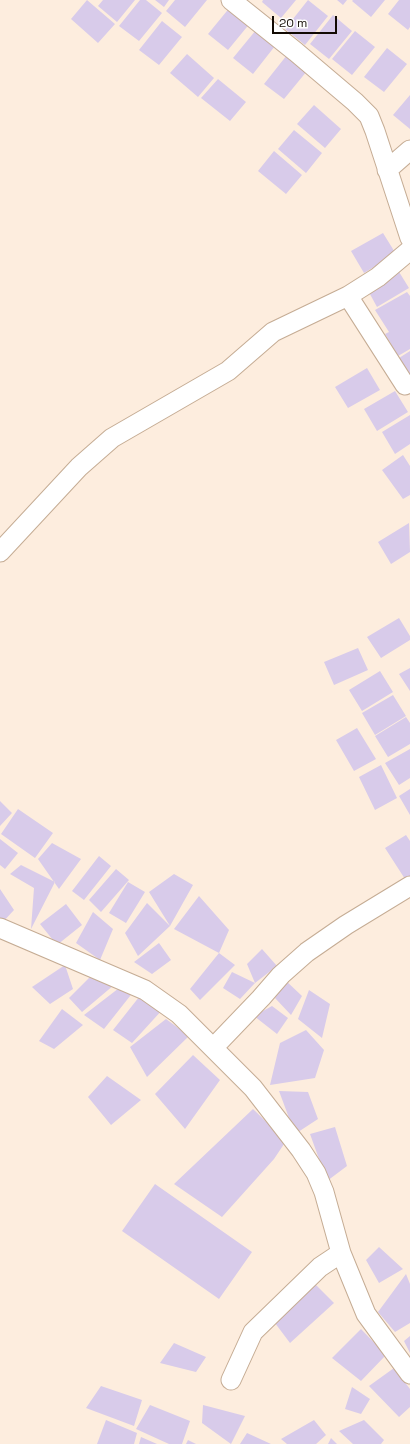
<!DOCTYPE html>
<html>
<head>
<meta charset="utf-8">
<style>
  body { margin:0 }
  #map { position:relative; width:410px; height:1444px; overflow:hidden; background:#fdedde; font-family:"Space Grotesk",sans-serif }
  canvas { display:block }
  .scale { position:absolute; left:272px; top:16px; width:65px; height:18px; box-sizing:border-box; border:2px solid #120a03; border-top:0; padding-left:5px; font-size:12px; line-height:14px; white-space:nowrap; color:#120a03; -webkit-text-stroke:3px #fefefe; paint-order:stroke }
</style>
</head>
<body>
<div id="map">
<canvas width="410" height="1444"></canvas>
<div class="scale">20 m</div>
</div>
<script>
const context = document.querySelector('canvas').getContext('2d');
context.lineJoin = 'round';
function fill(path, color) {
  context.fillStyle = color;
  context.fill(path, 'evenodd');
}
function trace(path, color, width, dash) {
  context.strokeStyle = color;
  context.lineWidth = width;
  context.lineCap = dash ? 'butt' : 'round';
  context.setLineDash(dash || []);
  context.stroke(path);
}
fill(new Path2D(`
  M 87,0 L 115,24 L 98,43 L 71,19 Z
  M 103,0 L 135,0 L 117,22 L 98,6 Z
  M 140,0 L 146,0 L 162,13 L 139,41 L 119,26 Z
  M 155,0 L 169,0 L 164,7 Z
  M 175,0 L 207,0 L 185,27 L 166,11 Z
  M 263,0 L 296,0 L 281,18 L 262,2 Z
  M 308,0 L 328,16 L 305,45 L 285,29 Z
  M 337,0 L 347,0 L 343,5 Z
  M 353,0 L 385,0 L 371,17 L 352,1 Z
  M 399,0 L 410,0 L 410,27 L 408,30 L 388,14 Z
  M 231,6 L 251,22 L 228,50 L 208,34 Z
  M 333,15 L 352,31 L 329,59 L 310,44 Z
  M 162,21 L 182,37 L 159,65 L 139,50 Z
  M 256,30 L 275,46 L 253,74 L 233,58 Z
  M 355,31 L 375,47 L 352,75 L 332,59 Z
  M 387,48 L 407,64 L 384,92 L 364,77 Z
  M 187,54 L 214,78 L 198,97 L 170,73 Z
  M 287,55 L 307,71 L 284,99 L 264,84 Z
  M 218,79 L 246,102 L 230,121 L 201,98 Z
  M 410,95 L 410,129 L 393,115 Z
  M 314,105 L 341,129 L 325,148 L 297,124 Z
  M 294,130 L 322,153 L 306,173 L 278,149 Z
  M 274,151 L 302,175 L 286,194 L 258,171 Z
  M 383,233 L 396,254 L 364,273 L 351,251 Z
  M 396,267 L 409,288 L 377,307 L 365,285 Z
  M 407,292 L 410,296 L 410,349 L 398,356 L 385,334 L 389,332 L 375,310 Z
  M 410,351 L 410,377 L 399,358 Z
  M 367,368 L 380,390 L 348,408 L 335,387 Z
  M 395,391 L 408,412 L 377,431 L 364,409 Z
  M 410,415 L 410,444 L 395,454 L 382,432 Z
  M 403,455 L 410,466 L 410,495 L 403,499 L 382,470 Z
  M 409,523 L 410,552 L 391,564 L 378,542 Z
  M 399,618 L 410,636 L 410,640 L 381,658 L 367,637 Z
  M 358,648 L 368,670 L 334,685 L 324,662 Z
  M 410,668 L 410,691 L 399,674 Z
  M 380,671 L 393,692 L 362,711 L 349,690 Z
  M 393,695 L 406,716 L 375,735 L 362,713 Z
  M 406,717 L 410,723 L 410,744 L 388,757 L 375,736 Z
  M 357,728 L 376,759 L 354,771 L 336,740 Z
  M 410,749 L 410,778 L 399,785 L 385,763 Z
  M 381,765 L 397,798 L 375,810 L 359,777 Z
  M 410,789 L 410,815 L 399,796 Z
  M 0,801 L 12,813 L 0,826 Z
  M 18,809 L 53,833 L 35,858 L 1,834 Z
  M 406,835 L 410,841 L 410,876 L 405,879 L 385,848 Z
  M 0,839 L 18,853 L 5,869 L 0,865 Z
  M 52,843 L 81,859 L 59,889 L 38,859 Z
  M 99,856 L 111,866 L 84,900 L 72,891 Z
  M 21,865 L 55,882 L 31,929 L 34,888 L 10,874 Z
  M 116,869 L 129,880 L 101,912 L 89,900 Z
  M 174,874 L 193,885 L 170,926 L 138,956 L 125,933 L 147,903 L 170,926 L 149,892 Z
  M 128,882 L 145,892 L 126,923 L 109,913 Z
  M 0,889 L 14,910 L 1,924 L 0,923 Z
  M 199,896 L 229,930 L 219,953 L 235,965 L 200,1000 L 190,989 L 219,953 L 174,929 Z
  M 66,904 L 82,925 L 57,945 L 40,924 Z
  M 93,912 L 113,929 L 100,960 L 76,943 Z
  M 159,943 L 171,960 L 152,974 L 134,962 Z
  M 262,949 L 277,966 L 255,983 L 240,999 L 223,988 L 232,972 L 255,983 L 247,964 Z
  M 65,965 L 73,989 L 50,1004 L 32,987 Z
  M 96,971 L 114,985 L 82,1012 L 69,998 Z
  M 284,979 L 302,996 L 291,1015 L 275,998 Z
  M 123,985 L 134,991 L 104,1029 L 84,1015 Z
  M 309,990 L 330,1004 L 322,1038 L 298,1019 Z
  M 143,992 L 163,1009 L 132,1043 L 113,1030 Z
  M 272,1006 L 288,1018 L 277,1034 L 254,1016 Z
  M 62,1009 L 83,1025 L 54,1049 L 39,1041 Z
  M 166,1019 L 189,1036 L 147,1077 L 130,1047 Z
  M 306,1030 L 324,1050 L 315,1078 L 270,1085 L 280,1043 Z
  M 193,1055 L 220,1080 L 185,1129 L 155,1094 Z
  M 107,1076 L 141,1100 L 111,1125 L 88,1097 Z
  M 279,1091 L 308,1092 L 318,1119 L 295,1134 Z
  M 253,1109 L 286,1141 L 274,1159 L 222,1217 L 174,1184 Z
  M 335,1127 L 347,1166 L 327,1181 L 310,1134 Z
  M 155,1184 L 252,1252 L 219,1299 L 122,1231 Z
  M 379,1247 L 403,1269 L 379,1283 L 366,1260 Z
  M 406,1274 L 410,1284 L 410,1323 L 395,1332 L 378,1312 Z
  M 313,1282 L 334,1303 L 290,1343 L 272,1319 Z
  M 361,1329 L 386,1355 L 361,1381 L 332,1358 Z
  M 410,1336 L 410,1353 L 404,1341 Z
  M 174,1343 L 206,1357 L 196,1372 L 160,1363 Z
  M 394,1368 L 410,1389 L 410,1407 L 399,1417 L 369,1386 Z
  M 101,1386 L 142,1400 L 134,1426 L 86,1408 Z
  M 352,1387 L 370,1399 L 361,1414 L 345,1409 Z
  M 150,1405 L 190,1421 L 182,1444 L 169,1444 L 136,1429 Z
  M 203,1405 L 245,1416 L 231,1444 L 202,1423 Z
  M 106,1420 L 137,1433 L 134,1444 L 97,1444 Z
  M 314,1420 L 326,1435 L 316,1444 L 287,1444 L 281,1439 Z
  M 364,1420 L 384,1440 L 381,1444 L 353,1444 L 339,1431 Z
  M 247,1433 L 271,1444 L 240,1444 Z
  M 141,1437 L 157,1444 L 139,1444 Z
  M 331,1438 L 337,1444 L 328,1444 Z
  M 188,1440 L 196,1444 L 186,1444 Z`), '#d8cbea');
const minor = new Path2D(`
  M 231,0 L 296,52 L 355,102 L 369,116 L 375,131 L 410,238
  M 387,170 L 410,150
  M 348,296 L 405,385
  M 0,552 L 79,467 L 112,438 L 228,371 L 273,332 L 348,296 L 378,277 L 410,250
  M 0,928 L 145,990 L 179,1014 L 253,1088 L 301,1150 L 316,1173 L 324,1192 L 341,1253 L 366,1314 L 410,1374
  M 214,1047 L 261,998 L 281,975 L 307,952 L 346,925 L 410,886
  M 231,1380 L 253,1332 L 320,1267 L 341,1253`);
trace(minor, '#c5ac94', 21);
trace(minor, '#fff', 19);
</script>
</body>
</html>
